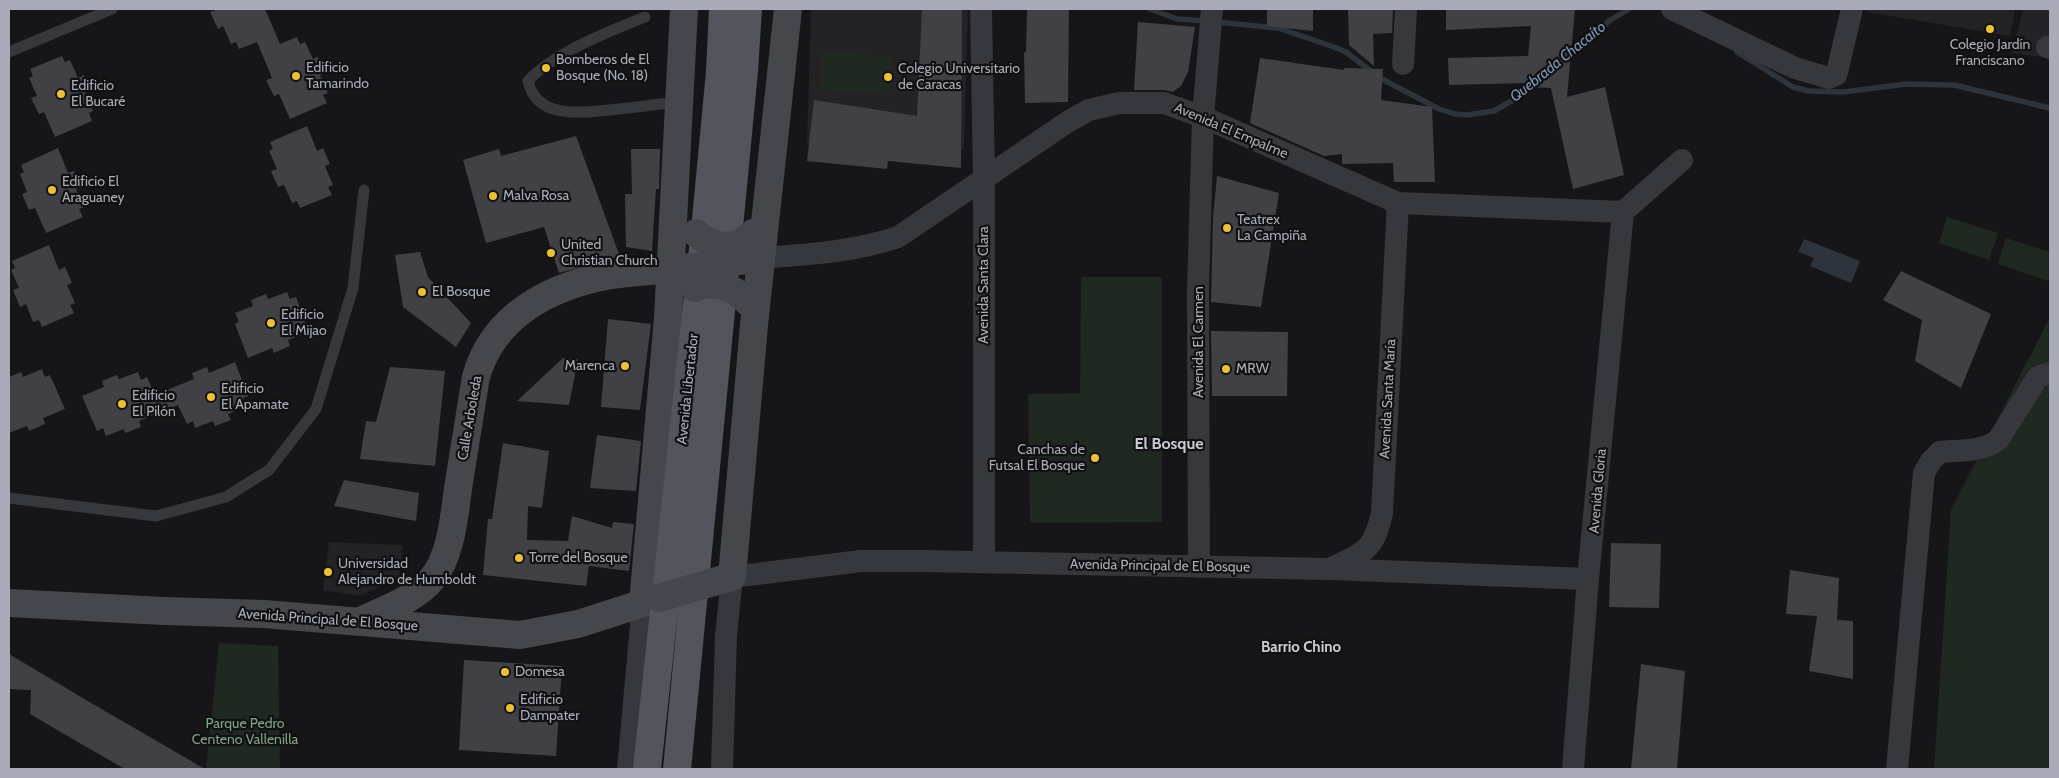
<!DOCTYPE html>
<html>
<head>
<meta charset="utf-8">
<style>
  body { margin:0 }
  #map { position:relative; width:2059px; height:778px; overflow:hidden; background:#161618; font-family:Cabin,sans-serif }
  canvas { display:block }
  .frame { position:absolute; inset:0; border:10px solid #a9acb8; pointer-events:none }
</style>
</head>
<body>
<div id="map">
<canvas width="2059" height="778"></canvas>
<div class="frame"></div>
</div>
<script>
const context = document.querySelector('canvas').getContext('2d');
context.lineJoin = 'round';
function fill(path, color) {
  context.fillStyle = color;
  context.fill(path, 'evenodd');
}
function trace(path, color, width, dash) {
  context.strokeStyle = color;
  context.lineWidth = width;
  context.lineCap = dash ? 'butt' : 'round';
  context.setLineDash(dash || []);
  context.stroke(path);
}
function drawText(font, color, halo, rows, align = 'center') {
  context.font = font + ' Cabin,sans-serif';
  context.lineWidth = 4.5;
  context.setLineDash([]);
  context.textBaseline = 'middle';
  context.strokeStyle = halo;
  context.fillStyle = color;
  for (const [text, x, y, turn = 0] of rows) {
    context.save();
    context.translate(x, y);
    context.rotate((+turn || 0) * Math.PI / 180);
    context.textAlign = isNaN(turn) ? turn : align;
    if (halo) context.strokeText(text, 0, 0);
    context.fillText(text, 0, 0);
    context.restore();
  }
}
fill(new Path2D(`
  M 811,9 L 968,9 L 964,150 L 807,145 Z
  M 1868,9 L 2015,9 L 2010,36 L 1867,12 Z
  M 2023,9 L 2050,9 L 2050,58 L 2012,53 Z
  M 329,542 L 403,545 L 399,579 L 359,596 L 323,590 Z`), '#232225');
fill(new Path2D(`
  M 822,51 L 893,56 L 890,95 L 819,90 Z
  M 1947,217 L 1998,233 L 1989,260 L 1939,243 Z
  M 2006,238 L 2050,252 L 2050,275 L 2048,281 L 1998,264 Z
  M 1081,277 L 1162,277 L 1162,522 L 1030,523 L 1028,394 L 1080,393 Z
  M 2050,317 L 2050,769 L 1934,769 L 1951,510 Z
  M 219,643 L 278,646 L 280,769 L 206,769 Z`), '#202822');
fill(new Path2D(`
  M 1804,239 L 1860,261 L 1851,283 L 1810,266 L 1814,258 L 1798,252 Z`), '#2d343c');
trace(new Path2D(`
  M 1150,9 L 1177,19 L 1207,21
  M 1216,22 L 1278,28 L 1334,47 L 1346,52 L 1380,78 L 1439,109 L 1455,114 L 1467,115 L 1494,111 L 1520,96 L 1539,83
  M 1737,52 L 1793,87 L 1809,91 L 1843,92 L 1906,84 L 1954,85 L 2050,108
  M 1566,59 L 1609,21 L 1629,9`), '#2d343c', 5.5);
fill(new Path2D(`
  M 219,9 L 265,9 L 280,44 L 297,37 L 300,44 L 305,42 L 313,59 L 318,57 L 325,73 L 320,75 L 328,93 L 323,95 L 327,103 L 290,119 L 279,94 L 274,96 L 266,80 L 272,78 L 257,42 L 239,49 L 236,42 L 231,44 L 223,26 L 218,29 L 210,12 Z
  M 922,9 L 962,9 L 961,168 L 888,161 L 887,169 L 807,161 L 814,100 L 917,116 Z
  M 1027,9 L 1069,9 L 1068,102 L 1025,103 L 1024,52 L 1026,52 Z
  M 1267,9 L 1313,9 L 1313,31 L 1267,26 Z
  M 1348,9 L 1393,9 L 1392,33 L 1373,34 L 1374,66 L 1349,45 Z
  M 1446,9 L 1575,9 L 1567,97 L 1605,87 L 1624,175 L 1573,189 L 1551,88 L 1525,87 L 1525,83 L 1449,85 L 1448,58 L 1528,56 L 1531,26 L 1446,30 Z
  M 1138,22 L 1195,27 L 1188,72 L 1181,86 L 1173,92 L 1164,90 L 1134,90 Z
  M 62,56 L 65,62 L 70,60 L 78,78 L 84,75 L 90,91 L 85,93 L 93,111 L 89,113 L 92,121 L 55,137 L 44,112 L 39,114 L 31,98 L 37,96 L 29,78 L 33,76 L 30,69 Z
  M 1260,58 L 1344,70 L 1344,68 L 1383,69 L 1381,100 L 1432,107 L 1435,182 L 1394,182 L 1393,163 L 1342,164 L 1342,154 L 1324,156 L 1250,123 Z
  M 307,126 L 317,151 L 323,148 L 330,164 L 325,166 L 333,185 L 328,187 L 332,195 L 300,208 L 297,201 L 292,203 L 284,185 L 278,187 L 271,171 L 277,169 L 269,151 L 273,149 L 270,142 Z
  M 576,136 L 620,257 L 559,273 L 544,227 L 486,243 L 463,160 L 499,149 L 501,156 Z
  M 58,148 L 68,173 L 74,171 L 81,187 L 76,189 L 84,207 L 79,209 L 83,217 L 46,233 L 35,208 L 29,210 L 22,194 L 27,192 L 20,174 L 24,172 L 21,165 Z
  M 631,149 L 660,149 L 659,189 L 656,189 L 652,251 L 626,247 L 625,194 L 632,194 Z
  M 1217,176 L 1279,193 L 1261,307 L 1211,302 L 1213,217 Z
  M 49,245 L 59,270 L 65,267 L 72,283 L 67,285 L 75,303 L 70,305 L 74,313 L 42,327 L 39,320 L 33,322 L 26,304 L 20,307 L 13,290 L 19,288 L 11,270 L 15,268 L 12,261 Z
  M 420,252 L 428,277 L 471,323 L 456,347 L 403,307 L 395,255 Z
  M 1901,271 L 1991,314 L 1961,388 L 1915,361 L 1922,320 L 1883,300 Z
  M 287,292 L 290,299 L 296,297 L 306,324 L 302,325 L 306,333 L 288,340 L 290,346 L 274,353 L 272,348 L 248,358 L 235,324 L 239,322 L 235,313 L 253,306 L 251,300 L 266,294 L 268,299 Z
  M 608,319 L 651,324 L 640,410 L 601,407 Z
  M 1211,331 L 1288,332 L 1287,396 L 1212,396 Z
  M 563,358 L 578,359 L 569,405 L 517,401 Z
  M 235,362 L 248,396 L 243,398 L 246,406 L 228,414 L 231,420 L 215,426 L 213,421 L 195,428 L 193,421 L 187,424 L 178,405 L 139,421 L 141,427 L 125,433 L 124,429 L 106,436 L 103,428 L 97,431 L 82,396 L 104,387 L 102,381 L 117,375 L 119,379 L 138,372 L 141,380 L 147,377 L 155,395 L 194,379 L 192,373 L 207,367 L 209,373 Z
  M 390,367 L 445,371 L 435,466 L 360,459 L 366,421 L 376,422 Z
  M 42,369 L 45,377 L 50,375 L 65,409 L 43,418 L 45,424 L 29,431 L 27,426 L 9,433 L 9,377 L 21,372 L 23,377 Z
  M 597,435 L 641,441 L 636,491 L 590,488 Z
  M 503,443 L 549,451 L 542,508 L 528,506 L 527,540 L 568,541 L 572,516 L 612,528 L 613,522 L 634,524 L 629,571 L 589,566 L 586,586 L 483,575 L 488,519 L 492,519 Z
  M 344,480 L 419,493 L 416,521 L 334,506 Z
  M 1611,543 L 1661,544 L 1659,608 L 1609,607 Z
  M 1790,570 L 1839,578 L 1837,620 L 1853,621 L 1853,679 L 1809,671 L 1817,616 L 1786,614 Z
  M 9,654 L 86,700 L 205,769 L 125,769 L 83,745 L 30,714 L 31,690 L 9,689 Z
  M 464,660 L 562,666 L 556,756 L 459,750 Z
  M 1641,664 L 1685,671 L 1677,769 L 1631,769 Z`), '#414145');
trace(new Path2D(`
  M 645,17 C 608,32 555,52 528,81 C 537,122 587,112 618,109 C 638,107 659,104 680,102
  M 9,52 L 112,9
  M 9,498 L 156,516 L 226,497 L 269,470 L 316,409 L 353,288 L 364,190`), '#37383d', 11);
trace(new Path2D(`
  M 981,9 L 984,180 L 984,562
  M 1672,9 L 1795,68 L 1829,78 L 1836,75 L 1837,72 L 1852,9
  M 2047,47 L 2050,48
  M 1403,64 L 1406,9
  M 762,258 C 809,254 853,252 898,237 L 1069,121 L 1089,110 L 1119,103 L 1164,103 L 1203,117 L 1398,203 L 1623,212 L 1682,160
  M 1199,567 L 1198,291 L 1203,117 L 1212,9
  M 1333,567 C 1366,552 1374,549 1382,513 L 1398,203
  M 628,769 L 643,603
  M 722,769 L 726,636 L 732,577 L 861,561 L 923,561 L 1329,569 L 1588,579
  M 1573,769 L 1588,579 L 1623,212
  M 1897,769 L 1924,473 L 1931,461 L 1940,452 C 1959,450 1982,452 1998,440 L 2038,377 L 2050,373`), '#37383d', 22);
trace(new Path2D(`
  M 724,579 L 732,577 L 754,325 L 788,9
  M 9,603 L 164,611 L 264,614 L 520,635 L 578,624 L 659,598
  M 643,603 L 668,318 L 684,9
  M 360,621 C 383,610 415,600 432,579 C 451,556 454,518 458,489 C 462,462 467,434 471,407 C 473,397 474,387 476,377 C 493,316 549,287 606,276 C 634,271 662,271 689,267`), '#45474d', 28);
trace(new Path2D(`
  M 647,769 L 704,240 L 720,72 L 723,9
  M 677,769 L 744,71 L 748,9`), '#53555c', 28);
trace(new Path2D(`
  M 696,233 C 714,249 736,251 753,233
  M 694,267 L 754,259
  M 695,288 C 715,279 733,287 748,302
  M 659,598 L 724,579`), '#45474d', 28);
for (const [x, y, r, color] of [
  [1990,29,5,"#edc039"],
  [546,68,5,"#edc039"],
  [296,76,5,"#edc039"],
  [888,77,5,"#edc039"],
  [61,94,5,"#edc039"],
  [52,190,5,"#edc039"],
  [493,196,5,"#edc039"],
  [1227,228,5,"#edc039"],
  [551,253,5,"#edc039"],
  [422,292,5,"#edc039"],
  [271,323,5,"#edc039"],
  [625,366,5,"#edc039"],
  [1226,369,5,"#edc039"],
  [211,397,5,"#edc039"],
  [122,404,5,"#edc039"],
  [1095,458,5,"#edc039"],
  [519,558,5,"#edc039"],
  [328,572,5,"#edc039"],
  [505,672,5,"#edc039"],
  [510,708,5,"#edc039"]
]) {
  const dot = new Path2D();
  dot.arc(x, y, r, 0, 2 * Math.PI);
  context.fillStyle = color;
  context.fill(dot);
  trace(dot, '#111113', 2);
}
drawText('14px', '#a9acb8', '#111113', [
  ["Colegio Jardín",1990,45,"center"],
  ["Franciscano",1990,61,"center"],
  ["Bomberos de El",556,60],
  ["Bosque (No. 18)",556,76],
  ["Edificio",306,68],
  ["Tamarindo",306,84],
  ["Colegio Universitario",898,69],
  ["de Caracas",898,85],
  ["Edificio",71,86],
  ["El Bucaré",71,102],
  ["Edificio El",62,182],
  ["Araguaney",62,198],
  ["Malva Rosa",503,196],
  ["Teatrex",1237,220],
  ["La Campiña",1237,236],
  ["United",561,245],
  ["Christian Church",561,261],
  ["El Bosque",432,292],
  ["Edificio",281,315],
  ["El Mijao",281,331],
  ["Marenca",615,366,"right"],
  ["MRW",1236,369],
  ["Edificio",221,389],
  ["El Apamate",221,405],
  ["Edificio",132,396],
  ["El Pilón",132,412],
  ["Canchas de",1085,450,"right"],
  ["Futsal El Bosque",1085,466,"right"],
  ["Torre del Bosque",529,558],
  ["Universidad",338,564],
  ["Alejandro de Humboldt",338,580],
  ["Domesa",515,672],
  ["Edificio",520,700],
  ["Dampater",520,716]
], 'left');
drawText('14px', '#a9acb8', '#111113', [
  ["Avenida El Empalme",1231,131,23],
  ["Avenida Santa Clara",984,285,-90],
  ["Avenida El Carmen",1199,342,-90],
  ["Avenida Libertador",688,389,-84],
  ["Avenida Santa María",1388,399,-87],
  ["Calle Arboleda",470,418,-80],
  ["Avenida Gloria",1598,491,-85],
  ["Avenida Principal de El Bosque",1160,566,1],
  ["Avenida Principal de El Bosque",328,620,4]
]);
drawText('14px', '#80a285', '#111113', [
  ["Parque Pedro",245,724],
  ["Centeno Vallenilla",245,740]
]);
drawText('italic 15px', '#8197b2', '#111113', [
  ["Quebrada Chacaíto",1558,62,-39]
]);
drawText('bold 15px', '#c9cbd4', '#111113', [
  ["Barrio Chino",1301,648]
]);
drawText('bold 16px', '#c9cbd4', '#111113', [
  ["El Bosque",1169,444]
]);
</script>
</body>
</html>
